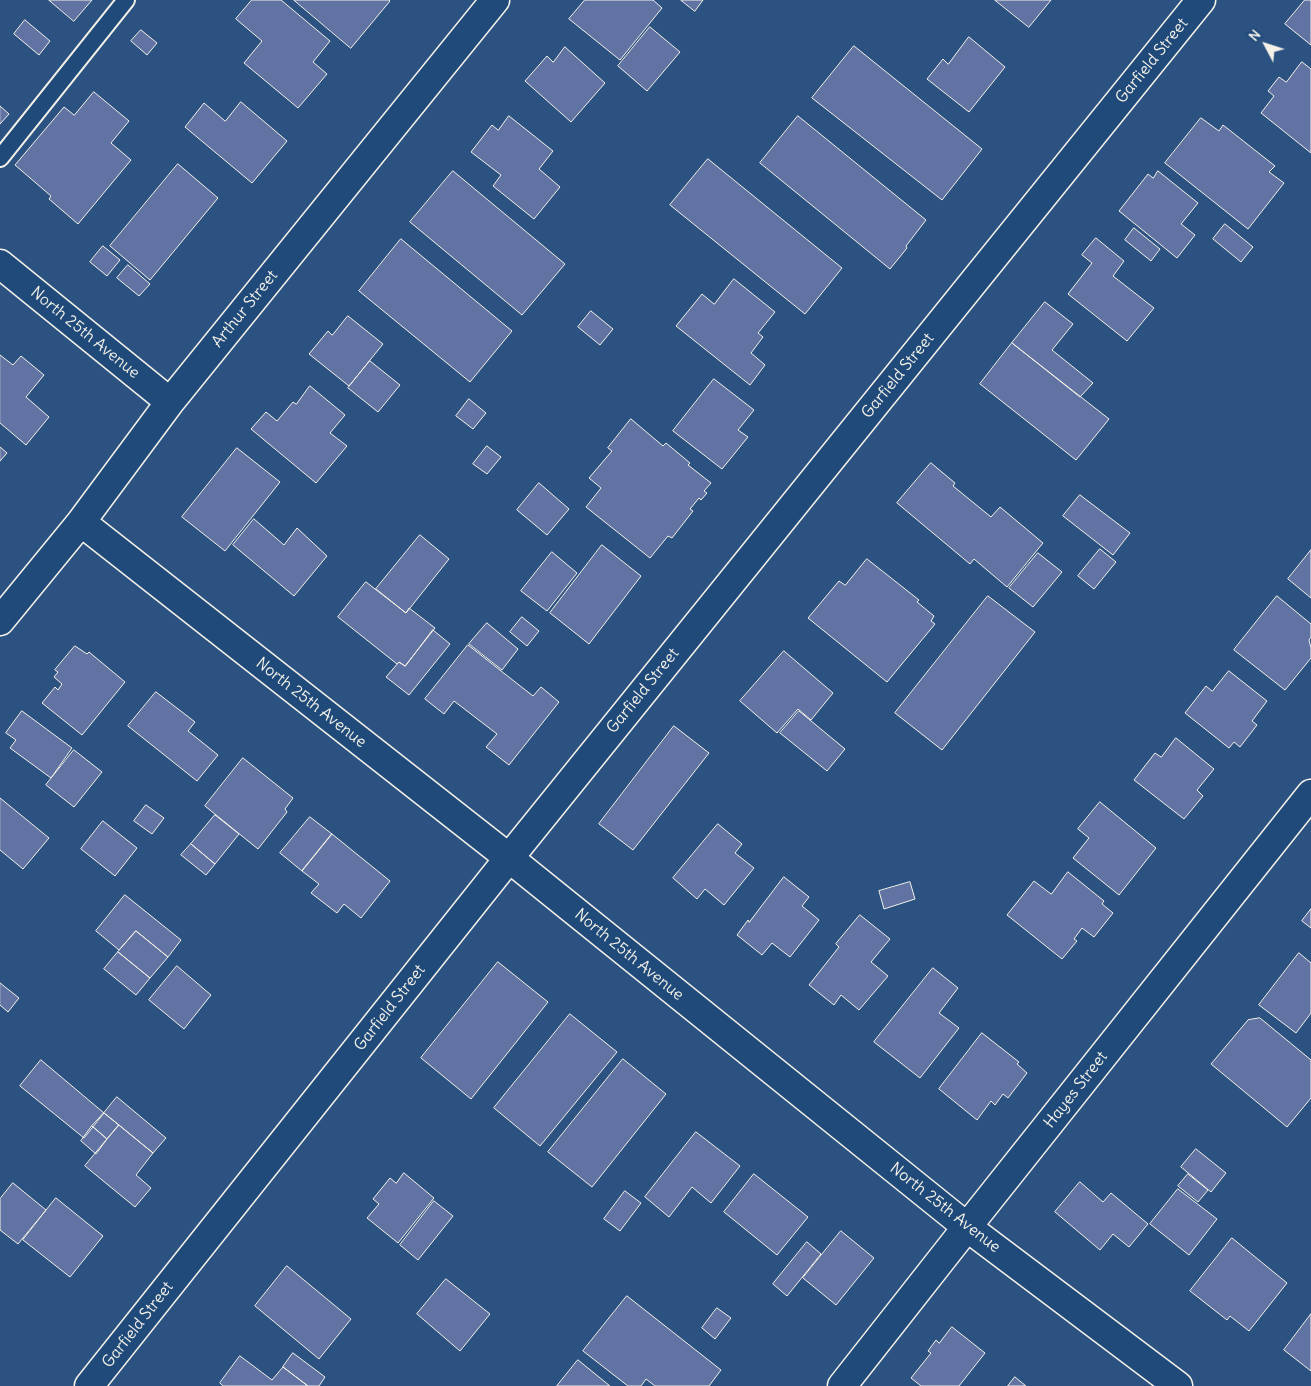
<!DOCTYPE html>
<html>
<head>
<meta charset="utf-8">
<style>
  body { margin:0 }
  #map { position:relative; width:1311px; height:1386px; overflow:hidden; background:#2c5282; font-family:Delius,sans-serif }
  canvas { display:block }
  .north { position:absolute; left:1241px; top:20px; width:50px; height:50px; -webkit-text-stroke:4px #1f4a7a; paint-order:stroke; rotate:310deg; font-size:14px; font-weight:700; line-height:20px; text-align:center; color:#f4f1e8 }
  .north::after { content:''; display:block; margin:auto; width:18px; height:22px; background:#f4f1e8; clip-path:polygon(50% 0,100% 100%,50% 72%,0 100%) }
</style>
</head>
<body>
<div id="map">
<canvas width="1311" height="1386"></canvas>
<div class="north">N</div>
</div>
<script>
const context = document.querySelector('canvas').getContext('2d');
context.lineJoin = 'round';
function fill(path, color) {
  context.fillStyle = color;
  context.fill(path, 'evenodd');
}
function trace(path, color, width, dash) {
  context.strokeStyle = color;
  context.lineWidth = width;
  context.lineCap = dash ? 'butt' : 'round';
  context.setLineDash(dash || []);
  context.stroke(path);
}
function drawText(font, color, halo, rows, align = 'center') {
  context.font = font + ' Delius,sans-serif';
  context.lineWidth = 5;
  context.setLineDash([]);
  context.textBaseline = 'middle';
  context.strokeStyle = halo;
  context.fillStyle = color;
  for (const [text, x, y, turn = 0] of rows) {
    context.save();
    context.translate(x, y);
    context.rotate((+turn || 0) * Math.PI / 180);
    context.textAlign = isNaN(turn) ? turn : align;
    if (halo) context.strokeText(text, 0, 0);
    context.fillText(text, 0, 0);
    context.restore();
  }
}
const building = new Path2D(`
  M 49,0 L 92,0 L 74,21 Z
  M 252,0 L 281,0 L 330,41 L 313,62 L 327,74 L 298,108 L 244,63 L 262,41 L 236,19 Z
  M 294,0 L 389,0 L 390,1 L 351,48 Z
  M 585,0 L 653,0 L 662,8 L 620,60 L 569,19 Z
  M 681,0 L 703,0 L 695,11 Z
  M 995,0 L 1051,0 L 1029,27 Z
  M 1305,0 L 1311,0 L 1311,45 L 1285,24 Z
  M 25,20 L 50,41 L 39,55 L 14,34 Z
  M 650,27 L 680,52 L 647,91 L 618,66 Z
  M 141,30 L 157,43 L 147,55 L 131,41 Z
  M 969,37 L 1005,67 L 969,112 L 927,79 L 943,59 L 948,64 Z
  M 854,46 L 982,149 L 942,200 L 812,98 Z
  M 565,47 L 605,83 L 571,122 L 525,81 L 547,56 L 553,62 Z
  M 1302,62 L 1311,69 L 1311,153 L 1261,113 L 1274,96 L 1268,91 L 1279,77 L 1286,82 Z
  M 94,92 L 129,121 L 111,143 L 131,160 L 78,224 L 49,199 L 51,196 L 15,165 L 64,107 L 74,115 Z
  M 241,102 L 287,141 L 252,183 L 185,127 L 204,103 L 225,121 Z
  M 0,106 L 9,114 L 0,124 Z
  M 509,116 L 553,151 L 539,169 L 560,187 L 534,219 L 493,186 L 501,175 L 471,152 L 492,125 L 498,130 Z
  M 798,116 L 926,220 L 906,246 L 907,248 L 890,269 L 760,163 Z
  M 1201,118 L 1219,131 L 1223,125 L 1275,166 L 1269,172 L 1284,183 L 1248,229 L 1165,163 Z
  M 708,159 L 842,268 L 805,314 L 670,205 Z
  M 178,164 L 218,198 L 150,280 L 110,246 Z
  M 453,171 L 565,264 L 522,315 L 410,222 Z
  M 1158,171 L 1198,203 L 1181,224 L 1195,235 L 1177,258 L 1119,211 L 1148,174 L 1153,178 Z
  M 1225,224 L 1253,247 L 1241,262 L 1213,239 Z
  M 1134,228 L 1160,249 L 1151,261 L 1125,240 Z
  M 1096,238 L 1124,261 L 1113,276 L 1154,308 L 1127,341 L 1068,294 L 1092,263 L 1082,255 Z
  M 401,239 L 512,331 L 470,382 L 359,291 Z
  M 103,246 L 120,260 L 107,276 L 90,262 Z
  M 128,265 L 150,284 L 139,296 L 117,278 Z
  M 734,279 L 775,312 L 758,333 L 763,337 L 751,353 L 765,365 L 750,385 L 676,326 L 702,294 L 714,304 Z
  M 1045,302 L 1073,324 L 1052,350 L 1093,383 L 1080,397 L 1012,343 Z
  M 591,311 L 613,329 L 600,345 L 578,327 Z
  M 348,316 L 383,344 L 349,386 L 309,354 L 328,331 L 332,335 Z
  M 1012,343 L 1109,419 L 1076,460 L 980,384 Z
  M 0,355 L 13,365 L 21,356 L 44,375 L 26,397 L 49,417 L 26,445 L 0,423 Z
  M 370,361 L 400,385 L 378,412 L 348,388 Z
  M 714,379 L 754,410 L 738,430 L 748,437 L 722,469 L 673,431 Z
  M 310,386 L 345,415 L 330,433 L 347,446 L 316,483 L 251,429 L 266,412 L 277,421 L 293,402 L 296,404 Z
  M 469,399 L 486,413 L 473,429 L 456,416 Z
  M 631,419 L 663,446 L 666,443 L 690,463 L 688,465 L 711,483 L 704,491 L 707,493 L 701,500 L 699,498 L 690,509 L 693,511 L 672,538 L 668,536 L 650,558 L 586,507 L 601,488 L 589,478 L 612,451 L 608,448 Z
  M 487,446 L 501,457 L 487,474 L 473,464 Z
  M 0,447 L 7,453 L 0,461 Z
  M 237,448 L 280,482 L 225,551 L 182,517 Z
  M 931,463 L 955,483 L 953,486 L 991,517 L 1000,507 L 1043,543 L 1007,587 L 974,559 L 970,564 L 897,503 Z
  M 539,483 L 569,509 L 547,535 L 517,510 Z
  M 1080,495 L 1130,533 L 1113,555 L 1063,516 Z
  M 254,519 L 284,545 L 297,528 L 327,556 L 294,596 L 233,545 Z
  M 420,535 L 449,559 L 406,613 L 376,589 Z
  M 602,545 L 641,576 L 589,644 L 550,613 Z
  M 1100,549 L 1116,562 L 1094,589 L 1078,576 Z
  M 1311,550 L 1311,598 L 1288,579 Z
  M 552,552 L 577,573 L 547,611 L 521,591 Z
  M 1038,553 L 1062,572 L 1033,607 L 1009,588 Z
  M 867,559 L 919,600 L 917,602 L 934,616 L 931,621 L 935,624 L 887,682 L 808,618 L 839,581 L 845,585 Z
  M 366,582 L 406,613 L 409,608 L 435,628 L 405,666 L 399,662 L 397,664 L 338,617 Z
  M 988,596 L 1035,632 L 942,750 L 895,713 Z
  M 1277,596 L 1311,624 L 1311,637 L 1309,640 L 1311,648 L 1311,658 L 1285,690 L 1234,650 Z
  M 522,617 L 539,631 L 527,646 L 510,632 Z
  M 487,623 L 518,649 L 502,670 L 469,644 Z
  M 433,630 L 450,644 L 409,695 L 386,677 L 399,662 L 405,666 Z
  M 468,645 L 533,696 L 541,687 L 559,702 L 509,765 L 486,747 L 497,734 L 454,701 L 444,714 L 425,699 Z
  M 75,646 L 87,654 L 89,652 L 125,682 L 82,735 L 42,703 L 55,687 L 58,690 L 62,684 L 54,677 L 58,672 L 55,670 Z
  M 784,651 L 833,693 L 811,720 L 798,709 L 777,733 L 740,701 Z
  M 1229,671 L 1267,701 L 1252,721 L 1257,725 L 1240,747 L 1234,742 L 1229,748 L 1185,713 L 1206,686 L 1212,691 Z
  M 156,692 L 195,722 L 188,731 L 218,755 L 197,781 L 128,726 Z
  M 22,711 L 72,748 L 51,778 L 10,748 L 16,740 L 6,733 Z
  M 799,711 L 845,749 L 827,771 L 780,733 Z
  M 674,726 L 709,753 L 633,850 L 599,824 Z
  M 1176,738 L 1214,769 L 1197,790 L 1203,796 L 1184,819 L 1134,780 L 1155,753 L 1161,757 Z
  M 74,750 L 102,772 L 74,807 L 46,785 Z
  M 243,758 L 293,798 L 285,809 L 287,812 L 258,849 L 205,806 Z
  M 0,798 L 49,838 L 23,869 L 0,850 Z
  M 1100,802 L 1156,848 L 1119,895 L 1073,858 L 1089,838 L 1078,829 Z
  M 146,805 L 164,818 L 152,834 L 134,821 Z
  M 215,815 L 239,834 L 215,864 L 191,844 Z
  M 310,817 L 332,834 L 302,871 L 280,853 Z
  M 103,821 L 137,848 L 115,876 L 81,849 Z
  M 718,824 L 742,844 L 735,853 L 754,868 L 724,905 L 705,889 L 697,899 L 673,878 Z
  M 332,834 L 390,881 L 361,918 L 344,904 L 337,913 L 311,893 L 319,884 L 302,871 Z
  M 191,844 L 215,864 L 206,875 L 181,855 Z
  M 1068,872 L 1104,901 L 1102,904 L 1113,913 L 1094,937 L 1082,928 L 1074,939 L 1077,941 L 1062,959 L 1007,915 L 1034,881 L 1051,894 Z
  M 784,877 L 809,897 L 802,906 L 819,920 L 790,957 L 772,943 L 762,955 L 737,935 L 748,920 L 749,922 Z
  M 910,882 L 915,899 L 884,909 L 879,891 Z
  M 125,895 L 181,940 L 168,957 L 136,931 L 119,950 L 96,931 Z
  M 1311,909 L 1311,928 L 1302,921 Z
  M 860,915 L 890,939 L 871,962 L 888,976 L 859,1010 L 841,995 L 834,1005 L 809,985 L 839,947 L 836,944 Z
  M 136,931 L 168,957 L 150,978 L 118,952 Z
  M 118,952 L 150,978 L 136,995 L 104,969 Z
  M 1299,953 L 1311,963 L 1311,1013 L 1296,1033 L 1259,1005 Z
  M 498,962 L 548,1002 L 471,1099 L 421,1058 Z
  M 177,966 L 211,995 L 184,1029 L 149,1000 Z
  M 933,968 L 958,988 L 939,1013 L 959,1028 L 920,1078 L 874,1042 Z
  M 0,983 L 19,998 L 8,1012 L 0,1005 Z
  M 570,1014 L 617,1052 L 540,1146 L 494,1108 Z
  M 1260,1018 L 1311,1060 L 1311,1098 L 1287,1127 L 1211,1064 L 1248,1020 Z
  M 982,1033 L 1019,1062 L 1017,1064 L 1027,1073 L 1008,1098 L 1003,1094 L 995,1105 L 991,1101 L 977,1120 L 939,1089 Z
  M 623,1059 L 666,1094 L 592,1187 L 548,1152 Z
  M 41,1060 L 104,1113 L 84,1138 L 20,1086 Z
  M 117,1097 L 166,1138 L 153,1153 L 104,1113 Z
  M 104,1113 L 119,1125 L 107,1139 L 92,1126 Z
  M 119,1125 L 153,1153 L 136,1175 L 151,1188 L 135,1207 L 85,1166 Z
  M 92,1126 L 107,1139 L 96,1154 L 81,1141 Z
  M 696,1132 L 740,1166 L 711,1203 L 692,1187 L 669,1217 L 645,1197 Z
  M 1196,1149 L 1226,1173 L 1211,1192 L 1181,1167 Z
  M 404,1173 L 434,1198 L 398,1243 L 367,1218 L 379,1204 L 373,1199 L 390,1178 L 396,1183 Z
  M 754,1174 L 808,1217 L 777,1255 L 724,1212 Z
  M 1188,1174 L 1208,1190 L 1198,1202 L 1178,1186 Z
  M 1080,1182 L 1103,1202 L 1111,1193 L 1148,1224 L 1129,1247 L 1113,1234 L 1100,1250 L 1055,1212 Z
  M 13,1183 L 46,1210 L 18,1244 L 0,1230 L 0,1199 Z
  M 1178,1189 L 1217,1219 L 1189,1255 L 1150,1224 Z
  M 625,1191 L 641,1203 L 620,1231 L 604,1219 Z
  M 56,1198 L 103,1236 L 70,1277 L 23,1240 Z
  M 434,1201 L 453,1216 L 418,1260 L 400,1245 Z
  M 841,1231 L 874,1258 L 836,1305 L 803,1278 Z
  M 1232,1238 L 1287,1283 L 1249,1331 L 1230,1316 L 1227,1320 L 1190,1291 Z
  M 807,1242 L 821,1254 L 787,1296 L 773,1284 Z
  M 287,1266 L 351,1319 L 319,1359 L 255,1306 Z
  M 446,1279 L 490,1314 L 460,1351 L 417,1314 Z
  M 627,1296 L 721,1370 L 709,1386 L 655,1386 L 646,1379 L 641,1386 L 628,1386 L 583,1351 Z
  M 717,1308 L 731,1318 L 715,1339 L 702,1328 Z
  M 1311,1314 L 1311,1371 L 1284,1350 Z
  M 952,1327 L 985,1353 L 959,1386 L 921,1386 L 911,1378 L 931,1353 L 928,1351 L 936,1340 L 939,1343 Z
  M 293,1353 L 325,1377 L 319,1386 L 308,1386 L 283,1367 Z
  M 240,1356 L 272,1380 L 283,1367 L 308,1386 L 223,1386 L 220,1383 Z
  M 578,1360 L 610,1386 L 557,1386 Z
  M 1015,1377 L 1026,1386 L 1008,1386 Z`);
fill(building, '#6173a2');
trace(building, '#f4f1e8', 1);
const lane = new Path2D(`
  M 0,158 L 126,0`);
const street = new Path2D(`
  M 0,264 L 170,402
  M 81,522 L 509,858 L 967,1227 L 1178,1386
  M 0,621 L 81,522 L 170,402 L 495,0
  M 89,1386 L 509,858 L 1201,0
  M 842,1386 L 967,1227 L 1311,794`);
trace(lane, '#f4f1e8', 20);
trace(street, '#f4f1e8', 31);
trace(lane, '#1f4a7a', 16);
trace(street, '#1f4a7a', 28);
drawText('16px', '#f4f1e8', '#1f4a7a', [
  ["Garfield Street",1152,61,-51],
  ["Arthur Street",245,309,-51],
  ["North 25th Avenue",85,333,39],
  ["Garfield Street",898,376,-51],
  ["Garfield Street",643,691,-51],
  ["North 25th Avenue",311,703,38],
  ["North 25th Avenue",629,955,39],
  ["Garfield Street",390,1008,-52],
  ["Hayes Street",1076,1090,-52],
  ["North 25th Avenue",945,1208,38],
  ["Garfield Street",138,1325,-52]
]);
</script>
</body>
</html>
